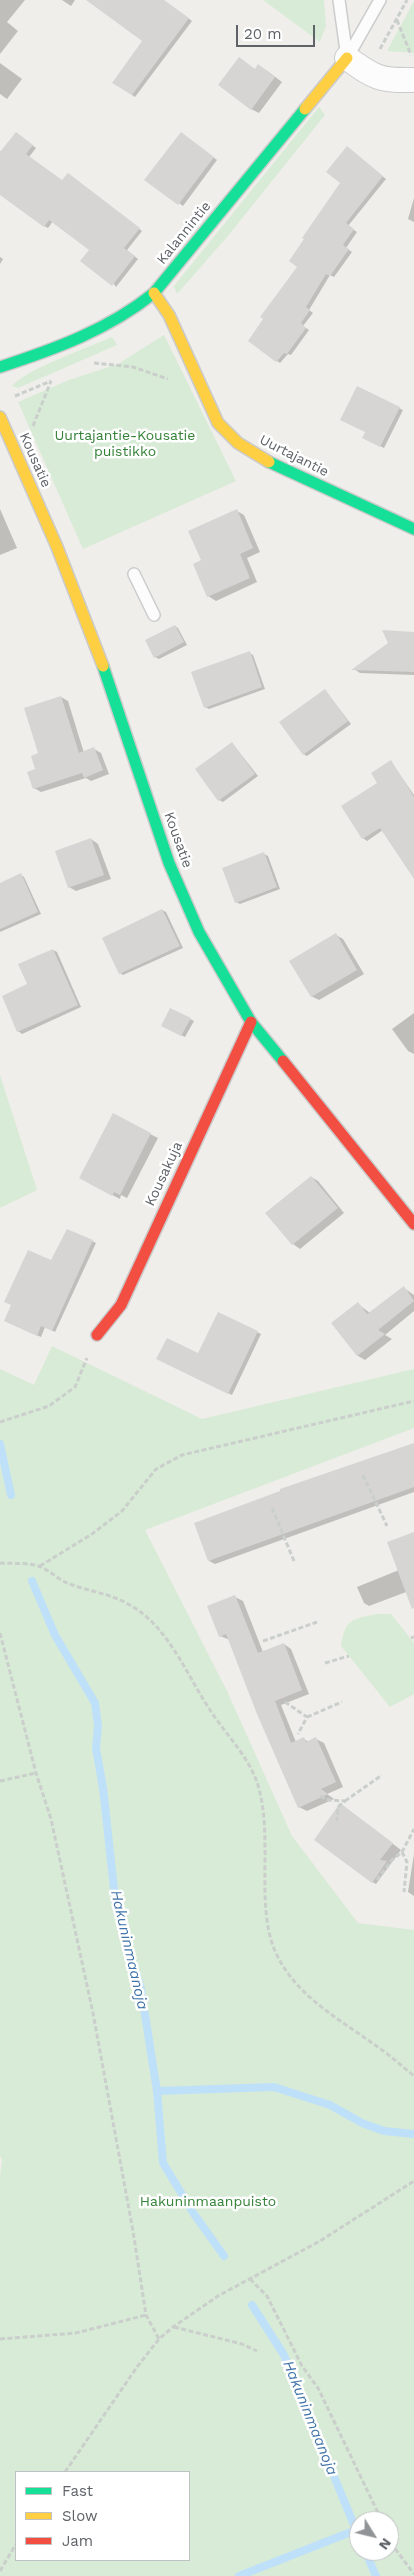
<!DOCTYPE html>
<html>
<head>
<meta charset="utf-8">
<style>
  body { margin:0 }
  #map { position:relative; width:414px; height:2576px; overflow:hidden; background:#efeeea; font-family:"Work Sans",sans-serif }
  canvas { display:block }
  .legend { position:absolute; left:15px; top:2471px; width:175px; height:90px; box-sizing:border-box; background:#fff; border:1px solid #bfc1c3; margin:0; padding:6px 9px; list-style:none; font-size:15px; color:#5f6368 }
  .legend li { display:flex; align-items:center; gap:10px; height:25px }
  .legend b { width:25px; border:1px solid #bfc1c3 }
  .north { position:absolute; left:349px; top:2511px; width:50px; height:50px; box-sizing:border-box; background:#fff; border:1px solid #bfc1c3; border-radius:50%; rotate:126deg; font-size:14px; font-weight:700; line-height:20px; text-align:center; color:#5f6368 }
  .north::after { content:''; display:block; margin:auto; width:18px; height:22px; background:#919496; clip-path:polygon(50% 0,100% 100%,50% 72%,0 100%) }
  .scale { position:absolute; left:236px; top:25px; width:79px; height:22px; box-sizing:border-box; border:2px solid #5f6368; border-top:0; padding-left:6px; font-size:15px; line-height:18px; white-space:nowrap; color:#5f6368; -webkit-text-stroke:4px #fff; paint-order:stroke }
</style>
</head>
<body>
<div id="map">
<canvas width="414" height="2576"></canvas>
<ul class="legend">
<li><b style="height:6px;background:#16e098"></b>Fast</li>
<li><b style="height:6px;background:#ffcf43"></b>Slow</li>
<li><b style="height:6px;background:#f24e42"></b>Jam</li>
</ul>
<div class="north">N</div>
<div class="scale">20 m</div>
</div>
<script>
const context = document.querySelector('canvas').getContext('2d');
context.lineJoin = 'round';
function fill(path, color) {
  context.fillStyle = color;
  context.fill(path, 'evenodd');
}
function trace(path, color, width, dash) {
  context.strokeStyle = color;
  context.lineWidth = width;
  context.lineCap = dash ? 'butt' : 'round';
  context.setLineDash(dash || []);
  context.stroke(path);
}
function drawText(font, color, halo, rows, align = 'center') {
  context.font = font + ' "Work Sans",sans-serif';
  context.lineWidth = 5;
  context.setLineDash([]);
  context.textBaseline = 'middle';
  context.strokeStyle = halo;
  context.fillStyle = color;
  for (const [text, x, y, turn = 0] of rows) {
    context.save();
    context.translate(x, y);
    context.rotate((+turn || 0) * Math.PI / 180);
    context.textAlign = isNaN(turn) ? turn : align;
    if (halo) context.strokeText(text, 0, 0);
    context.fillText(text, 0, 0);
    context.restore();
  }
}
fill(new Path2D(`
  M 263,0 L 324,0 L 326,26 L 320,42 Z
  M 414,1 L 414,53 L 387,51 Z
  M 319,107 L 325,115 L 227,237 L 177,294 L 174,286 Z
  M 164,335 L 236,481 L 83,549 L 18,402 L 69,380 L 118,364 Z
  M 112,337 L 117,345 L 18,388 L 12,386 C 26,369 90,347 112,337 Z
  M 0,1075 L 37,1190 L 0,1208 Z
  M 52,1346 L 202,1419 L 414,1369 L 414,1428 L 145,1530 L 227,1691 L 292,1836 L 358,1923 L 414,1930 L 414,2576 L 0,2576 L 0,2178 L 2,2160 L 0,2156 L 0,1369 L 34,1385 ZM 16,2472 L 189,2472 L 189,2560 L 16,2560 ZM 359,2521 L 389,2521 L 389,2551 L 359,2551 Z
  M 377,1614 L 391,1614 L 414,1643 L 414,1694 L 390,1707 L 341,1646 C 345,1619 352,1619 377,1614 Z`), '#d8ebd6');
fill(new Path2D(`
  M 0,0 L 25,0 L 7,22 L 18,31 L 0,54 Z
  M 62,0 L 75,0 L 71,6 Z
  M 101,0 L 163,0 L 192,21 L 135,97 L 114,83 L 143,41 Z
  M 240,59 L 256,70 L 266,70 L 282,82 L 259,113 L 251,109 Z
  M 0,63 L 22,79 L 7,99 L 0,94 Z
  M 19,135 L 36,148 L 29,157 L 62,182 L 71,176 L 142,231 L 127,250 L 138,259 L 116,287 L 90,250 L 53,221 L 48,228 L 44,226 L 0,192 L 0,151 L 2,152 Z
  M 184,136 L 217,160 L 183,206 L 146,179 Z
  M 351,150 L 386,179 L 348,226 L 357,232 L 346,248 L 352,252 L 334,277 L 330,275 L 309,310 L 313,313 L 303,326 L 309,330 L 291,355 L 288,354 L 280,363 L 249,341 L 299,266 L 341,183 Z
  M 414,198 L 414,222 L 408,219 Z
  M 0,257 L 3,259 L 0,264 Z
  M 358,388 L 403,410 L 384,448 L 364,438 L 366,432 Z
  M 0,509 L 17,548 L 0,555 Z
  M 237,511 L 244,515 L 260,552 L 247,558 L 257,582 L 216,601 L 208,596 L 202,561 Z
  M 175,626 L 178,628 L 187,645 L 159,659 L 155,657 Z
  M 414,633 L 414,675 L 360,673 L 354,669 Z
  M 249,653 L 253,655 L 265,689 L 209,709 L 205,707 Z
  M 325,690 L 351,724 L 307,756 L 303,754 Z
  M 61,697 L 68,701 L 84,753 L 94,749 L 101,753 L 109,774 L 91,781 L 86,778 L 41,792 L 34,788 L 40,754 Z
  M 232,743 L 258,776 L 223,802 L 219,800 Z
  M 391,762 L 414,795 L 414,874 L 383,830 L 367,841 L 363,838 L 343,806 L 379,783 Z
  M 91,839 L 98,844 L 111,879 L 76,891 L 69,887 Z
  M 264,854 L 268,856 L 280,889 L 240,904 L 236,902 Z
  M 21,875 L 24,877 L 41,914 L 0,932 L 0,884 Z
  M 162,910 L 166,912 L 183,948 L 123,975 L 120,973 Z
  M 336,935 L 343,939 L 364,974 L 319,1000 L 311,996 Z
  M 53,950 L 57,952 L 81,1007 L 22,1034 L 18,1031 L 3,996 L 29,985 Z
  M 171,1009 L 194,1021 L 185,1037 L 163,1026 Z
  M 414,1013 L 414,1054 L 408,1051 L 392,1029 Z
  M 150,1134 L 158,1138 L 127,1198 L 121,1195 L 120,1199 L 87,1182 Z
  M 311,1177 L 318,1181 L 344,1213 L 300,1249 L 293,1244 Z
  M 92,1241 L 96,1243 L 55,1332 L 45,1327 L 41,1337 L 9,1323 L 52,1262 Z
  M 404,1288 L 414,1295 L 414,1311 L 385,1335 L 392,1339 L 365,1360 L 358,1356 L 333,1323 L 358,1304 L 370,1313 Z
  M 219,1314 L 261,1334 L 232,1395 L 162,1361 L 199,1355 Z
  M 414,1444 L 414,1492 L 215,1564 L 209,1561 Z
  M 414,1534 L 414,1589 L 369,1606 L 364,1603 L 357,1587 L 399,1570 Z
  M 235,1597 L 243,1601 L 263,1652 L 284,1644 L 291,1649 L 309,1694 L 281,1705 L 296,1742 L 304,1739 L 309,1742 L 316,1739 L 324,1743 L 343,1787 L 327,1794 L 334,1799 L 307,1811 L 299,1807 L 230,1640 L 220,1636 Z
  M 344,1807 L 401,1850 L 376,1884 L 372,1882 Z
  M 414,1854 L 414,1896 L 408,1892 Z`), '#0003');
trace(new Path2D(`
  M 0,1444 L 11,1495
  M 32,1581 L 55,1635 L 95,1703 L 98,1726 L 96,1748 L 103,1788 L 116,1907 L 141,1989 L 157,2091 L 163,2163 L 194,2214 L 224,2256
  M 157,2091 L 274,2087 L 330,2105 L 362,2123 L 384,2131 L 414,2134
  M 252,2305 L 284,2355 L 359,2537
  M 365,2551 L 376,2576
  M 239,2576 L 356,2530`), '#bfe0f9', 8);
fill(new Path2D(`
  M 86,0 L 164,0 L 189,18 L 132,95 L 112,83 L 142,41 Z
  M 239,57 L 255,69 L 258,64 L 275,77 L 251,110 L 218,85 Z
  M 16,132 L 33,145 L 26,154 L 62,180 L 68,173 L 140,228 L 124,248 L 135,256 L 112,286 L 80,261 L 89,250 L 49,220 L 44,227 L 0,195 L 0,152 Z
  M 181,132 L 214,157 L 178,205 L 144,180 Z
  M 347,146 L 383,176 L 346,223 L 354,229 L 343,245 L 349,249 L 330,276 L 326,274 L 306,307 L 310,310 L 301,323 L 306,328 L 287,354 L 284,353 L 276,362 L 248,341 L 263,319 L 260,317 L 297,267 L 289,261 L 304,239 L 302,238 L 340,183 L 326,172 Z
  M 357,386 L 400,407 L 380,447 L 362,438 L 365,432 L 340,420 Z
  M 237,509 L 253,548 L 240,554 L 250,578 L 207,597 L 193,564 L 201,560 L 188,531 Z
  M 175,625 L 184,642 L 154,658 L 145,640 Z
  M 382,630 L 414,632 L 414,672 L 351,670 L 388,643 Z
  M 250,651 L 262,687 L 204,708 L 191,672 Z
  M 325,689 L 348,721 L 303,755 L 279,722 Z
  M 61,696 L 79,753 L 94,747 L 103,770 L 84,778 L 82,773 L 33,789 L 27,772 L 35,769 L 31,756 L 38,753 L 24,708 Z
  M 232,742 L 255,774 L 218,801 L 195,769 Z
  M 391,760 L 414,797 L 414,879 L 380,828 L 362,839 L 341,806 L 377,783 L 371,773 Z
  M 91,838 L 104,875 L 68,888 L 55,851 Z
  M 264,852 L 277,887 L 235,903 L 222,868 Z
  M 21,873 L 38,912 L 0,929 L 0,883 Z
  M 162,909 L 180,946 L 119,974 L 102,938 Z
  M 336,933 L 357,970 L 311,997 L 289,961 Z
  M 53,949 L 78,1005 L 17,1032 L 2,996 L 27,984 L 18,964 Z
  M 170,1008 L 191,1018 L 181,1036 L 161,1026 Z
  M 113,1113 L 151,1133 L 120,1195 L 114,1192 L 112,1196 L 79,1178 Z
  M 311,1176 L 338,1208 L 292,1245 L 265,1213 Z
  M 67,1229 L 93,1240 L 52,1331 L 41,1326 L 37,1336 L 4,1321 L 11,1305 L 4,1302 L 28,1250 L 51,1260 Z
  M 404,1286 L 414,1301 L 378,1330 L 385,1334 L 357,1356 L 331,1323 L 358,1302 L 367,1314 Z
  M 218,1312 L 258,1331 L 228,1394 L 156,1359 L 167,1338 L 198,1353 Z
  M 414,1443 L 414,1487 L 208,1561 L 194,1523 L 280,1491 L 280,1489 Z
  M 414,1532 L 414,1608 L 412,1609 L 387,1542 Z
  M 235,1595 L 258,1653 L 284,1643 L 302,1690 L 275,1701 L 291,1743 L 304,1737 L 306,1742 L 316,1737 L 336,1782 L 321,1789 L 328,1794 L 298,1808 L 257,1714 L 226,1634 L 219,1637 L 207,1606 Z
  M 340,1803 L 393,1843 L 380,1860 L 387,1861 L 372,1883 L 314,1840 Z`), '#d6d5d3');
const lane = new Path2D(`
  M 339,0 L 347,58
  M 347,58 L 380,0
  M 134,574 L 154,615`);
const street = new Path2D(`
  M 347,58 C 375,78 380,81 414,80`);
const fast = new Path2D(`
  M 0,367 C 55,349 108,330 154,293 L 305,109
  M 269,462 L 414,529
  M 103,666 L 169,863 L 199,932 L 251,1022 L 283,1061`);
const slow = new Path2D(`
  M 305,109 L 347,58
  M 154,293 L 169,315 L 218,423 L 238,443 L 269,462
  M 0,417 L 57,547 L 103,666`);
const jam = new Path2D(`
  M 283,1061 L 414,1224
  M 97,1335 L 121,1305 L 251,1022`);
trace(lane, '#cbcccc', 14);
trace(street, '#cbcccc', 26);
trace(fast, '#cacacb', 14);
trace(slow, '#cacacb', 14);
trace(jam, '#cacacb', 14);
trace(new Path2D(`
  M 397,20 L 411,55
  M 380,49 L 407,0
  M 94,363 L 133,367 L 168,379
  M 15,396 L 51,381
  M 33,426 L 51,381
  M 0,1422 L 49,1406 L 75,1387 L 87,1358
  M 363,1475 L 387,1526
  M 272,1508 L 294,1561
  M 0,1563 C 12,1564 30,1562 41,1567 C 50,1571 58,1579 67,1583 C 87,1591 109,1593 128,1604 C 168,1625 186,1674 210,1710 C 228,1738 253,1760 260,1793 C 272,1842 256,1907 275,1951 C 296,1998 343,2021 382,2050 C 393,2058 403,2067 414,2076
  M 40,1566 L 92,1534 L 122,1511 L 156,1469 L 182,1455 L 414,1401
  M 0,1633 L 36,1773 L 51,1819 L 93,2013 L 133,2231 L 146,2315 L 159,2339
  M 411,1638 L 414,1637
  M 263,1641 L 317,1622
  M 325,1663 L 349,1656
  M 285,1702 L 307,1717 L 298,1734
  M 307,1717 L 342,1702
  M 0,1781 L 36,1773
  M 320,1796 L 329,1800 L 345,1801 L 338,1807 L 337,1821
  M 345,1801 L 382,1775
  M 402,1852 L 407,1862 L 404,1892
  M 377,1880 L 392,1860 L 402,1852 L 414,1829
  M 250,2279 L 267,2296 L 302,2366 L 318,2388 L 382,2521
  M 174,2327 L 242,2344 L 257,2351
  M 0,2339 L 76,2333 L 146,2315
  M 65,2472 L 137,2367 L 159,2339 L 173,2327 L 218,2296 L 320,2241 L 414,2181
  M 389,2535 L 396,2550 L 414,2574
  M 0,2571 L 16,2544`), '#cacfcc', 3, [5, 2.5]);
trace(lane, '#fdfcfc', 11);
trace(street, '#fdfcfc', 24);
trace(fast, '#16e098', 11);
trace(slow, '#ffcf43', 11);
trace(jam, '#f24e42', 11);
drawText('14px', '#5f6368', '#fff', [
  ["Kalannintie",184,233,-51],
  ["Uurtajantie",294,456,27],
  ["Kousatie",35,460,66],
  ["Kousatie",178,840,70],
  ["Kousakuja",164,1174,-65]
]);
drawText('14px', '#348238', '#fff', [
  ["Uurtajantie-Kousatie",125,436],
  ["puistikko",125,452],
  ["Hakuninmaanpuisto",208,2202]
]);
drawText('italic 15px', '#4174aa', '#fff', [
  ["Hakuninmaanoja",129,1950,77],
  ["Hakuninmaanoja",310,2418,68]
]);
</script>
</body>
</html>
